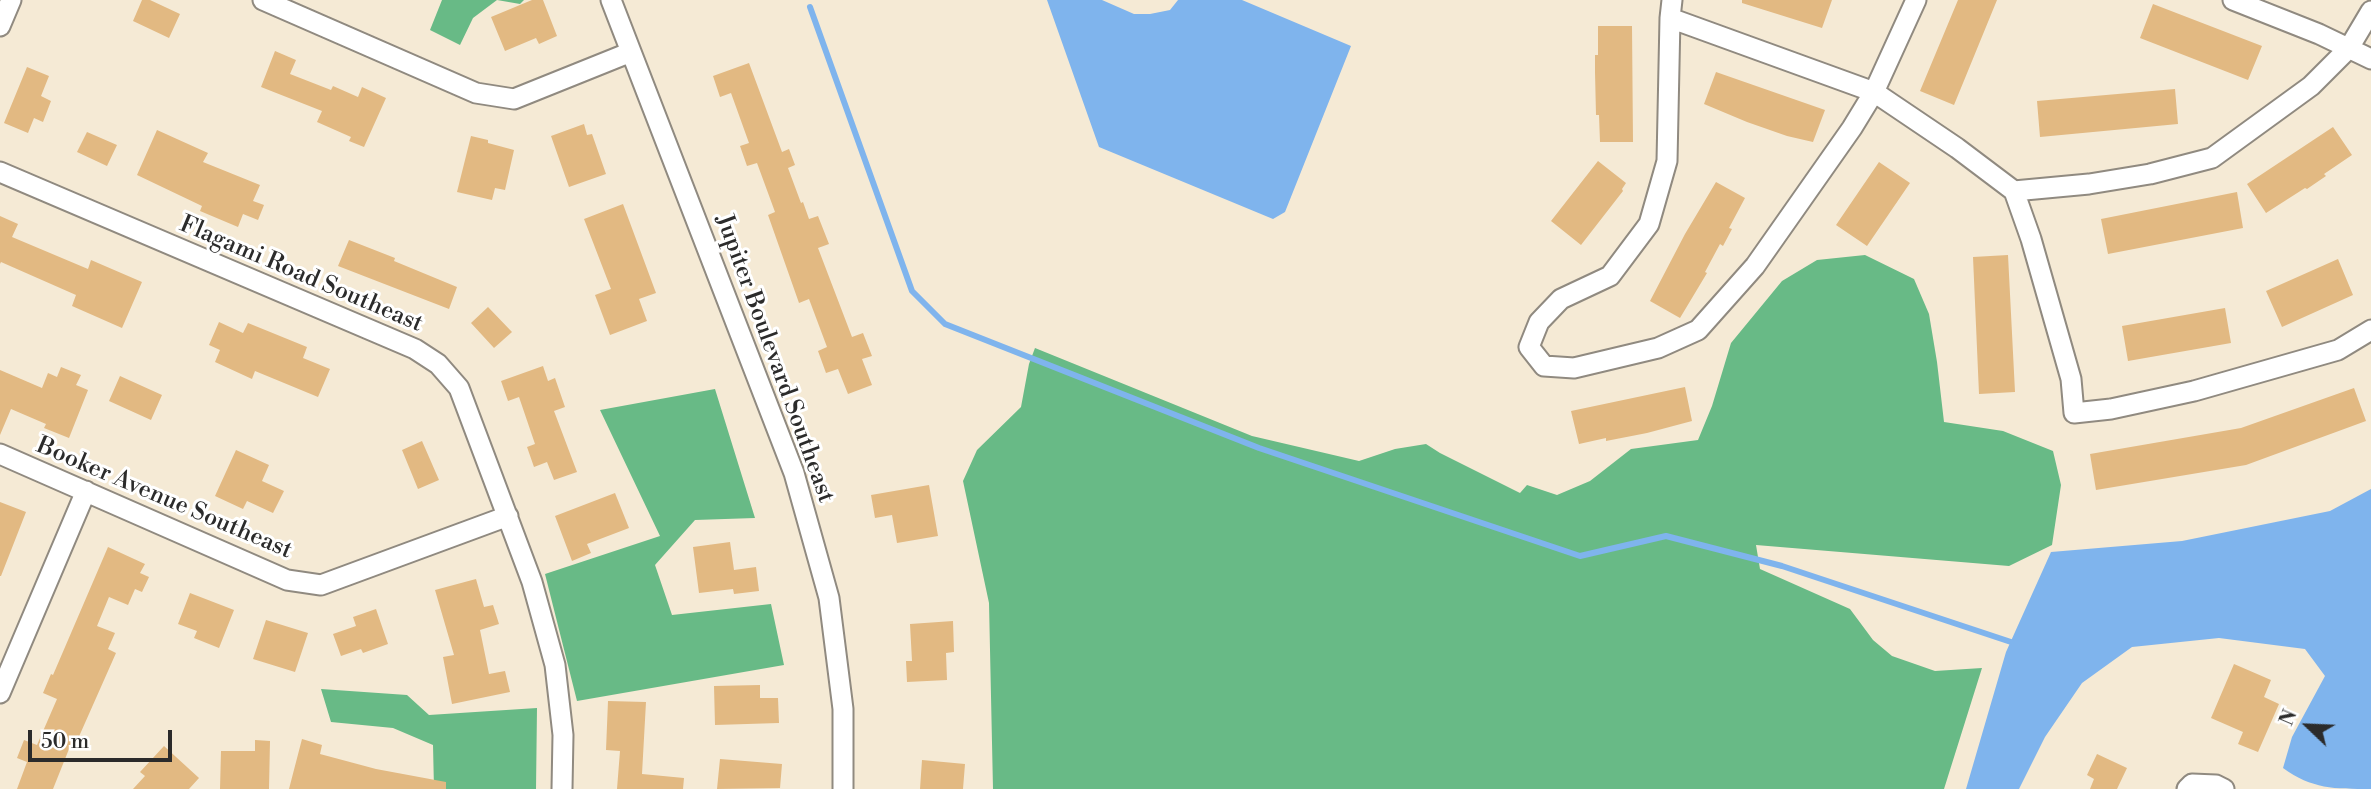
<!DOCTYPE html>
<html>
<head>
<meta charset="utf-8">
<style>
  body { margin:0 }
  #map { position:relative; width:2371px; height:789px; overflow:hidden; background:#f5ead5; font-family:"Libre Bodoni",serif }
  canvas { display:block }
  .north { position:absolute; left:2273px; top:691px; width:70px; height:70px; -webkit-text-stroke:5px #fff; paint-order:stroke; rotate:293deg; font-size:19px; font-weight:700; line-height:28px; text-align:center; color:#2b2b2b }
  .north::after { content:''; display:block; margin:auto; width:24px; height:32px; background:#2b2b2b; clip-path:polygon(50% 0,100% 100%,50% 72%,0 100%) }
  .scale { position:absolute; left:28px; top:730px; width:144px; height:32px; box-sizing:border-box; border:4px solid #2b2b2b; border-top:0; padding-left:9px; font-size:21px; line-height:24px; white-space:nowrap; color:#2b2b2b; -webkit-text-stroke:5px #fff; paint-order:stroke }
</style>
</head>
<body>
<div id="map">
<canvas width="2371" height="789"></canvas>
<div class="north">N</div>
<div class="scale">50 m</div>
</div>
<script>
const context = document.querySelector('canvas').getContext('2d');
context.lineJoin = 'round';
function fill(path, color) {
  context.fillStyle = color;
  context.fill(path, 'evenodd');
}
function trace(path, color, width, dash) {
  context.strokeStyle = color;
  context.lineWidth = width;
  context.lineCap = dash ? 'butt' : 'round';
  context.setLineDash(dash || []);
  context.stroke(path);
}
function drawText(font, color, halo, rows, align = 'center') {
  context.font = font + ' "Libre Bodoni",serif';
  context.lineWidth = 6;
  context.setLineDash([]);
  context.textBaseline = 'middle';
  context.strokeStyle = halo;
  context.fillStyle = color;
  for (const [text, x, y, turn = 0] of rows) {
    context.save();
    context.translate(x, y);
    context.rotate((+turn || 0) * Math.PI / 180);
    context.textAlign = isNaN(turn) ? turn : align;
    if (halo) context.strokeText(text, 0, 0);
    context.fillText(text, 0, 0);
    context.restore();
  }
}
fill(new Path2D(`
  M 442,0 L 524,0 L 520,4 L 497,0 L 473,18 L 460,45 L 430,30 Z
  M 1865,255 L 1914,279 L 1929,314 L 1937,362 L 1944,422 L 2003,431 L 2053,451 L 2061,485 L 2052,545 L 2009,566 L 1756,545 L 1760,569 L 1850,609 L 1873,640 L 1892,656 L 1935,671 L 1982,668 L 1944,789 L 993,789 L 989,603 L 963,481 L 977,450 L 1021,407 L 1029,364 L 1035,348 L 1252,436 L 1359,461 L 1395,449 L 1426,444 L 1440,453 L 1520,493 L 1527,485 L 1557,495 L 1590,481 L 1631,449 L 1698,440 L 1712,406 L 1731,343 L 1782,281 L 1817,260 Z
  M 715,389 L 755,518 L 695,520 L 655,565 L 672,615 L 771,604 L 784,665 L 577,701 L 545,574 L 660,536 L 600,410 Z
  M 321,689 L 407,695 L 429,715 L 537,708 L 536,789 L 434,789 L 433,745 L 393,728 L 331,722 Z`), '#68ba86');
fill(new Path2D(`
  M 1047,0 L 1102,0 L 1134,14 L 1150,14 L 1170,10 L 1178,0 L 1242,0 L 1351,46 L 1285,212 L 1273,219 L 1099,147 Z
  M 2371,489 L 2371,789 C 2334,789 2312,789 2283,768 L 2292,737 L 2325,676 L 2305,649 L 2219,638 L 2132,647 L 2082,683 L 2045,737 L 2019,789 L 1966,789 L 2006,652 L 2051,552 L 2182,541 L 2330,511 Z`), '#7fb4ed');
trace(new Path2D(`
  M 810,7 L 912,291 L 945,324 L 1259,448 L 1580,556 L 1666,536 L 1782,566 L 2011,642`), '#7fb4ed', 6);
fill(new Path2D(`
  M 142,0 L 150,0 L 180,14 L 169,38 L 133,21 Z
  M 532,0 L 543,0 L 557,36 L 539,44 L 536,38 L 505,51 L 491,17 Z
  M 1742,0 L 1832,0 L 1822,28 L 1742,3 Z
  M 1958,0 L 1997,0 L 1954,105 L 1920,91 Z
  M 2153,4 L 2262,46 L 2248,80 L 2140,38 Z
  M 1598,26 L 1632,26 L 1633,142 L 1600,142 L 1599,115 L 1596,115 L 1595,72 L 1595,55 L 1598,55 Z
  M 275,51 L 296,60 L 290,74 L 331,90 L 333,86 L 358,97 L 362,87 L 386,98 L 364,147 L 349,141 L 351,137 L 317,122 L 322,111 L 261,87 Z
  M 749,63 L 782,152 L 789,149 L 795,165 L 788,168 L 801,203 L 803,202 L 809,219 L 818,216 L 829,244 L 818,248 L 852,337 L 863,333 L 872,356 L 862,359 L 872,385 L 848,394 L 838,369 L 826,373 L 818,351 L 827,347 L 809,299 L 799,303 L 768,215 L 775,212 L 757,163 L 747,166 L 740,146 L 749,143 L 731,93 L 720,97 L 713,76 Z
  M 27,67 L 49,76 L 41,96 L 51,101 L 43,122 L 34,118 L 28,133 L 4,123 Z
  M 1716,72 L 1825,110 L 1813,142 L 1787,136 L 1747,122 L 1704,104 Z
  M 2175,89 L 2178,124 L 2040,137 L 2037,101 Z
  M 584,124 L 587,135 L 592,134 L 606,174 L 569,187 L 551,136 Z
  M 2333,127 L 2352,155 L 2324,174 L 2326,176 L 2307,189 L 2305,188 L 2266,213 L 2247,184 Z
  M 157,130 L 208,153 L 203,162 L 260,185 L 253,201 L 264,205 L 258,220 L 243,214 L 238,227 L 200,211 L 202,206 L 137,175 Z
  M 87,132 L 117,145 L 107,166 L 77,152 Z
  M 471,136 L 488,140 L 488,143 L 514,150 L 505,190 L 495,188 L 492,200 L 457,192 Z
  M 1598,161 L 1626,183 L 1622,189 L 1623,191 L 1581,245 L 1551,221 Z
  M 1879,162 L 1910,183 L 1867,246 L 1836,225 Z
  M 1716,182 L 1745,198 L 1729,228 L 1732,229 L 1723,246 L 1720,244 L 1705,272 L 1707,273 L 1680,318 L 1650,301 L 1685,234 Z
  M 2237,192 L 2243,228 L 2108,254 L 2101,219 Z
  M 623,204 L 656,293 L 639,299 L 647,321 L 610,335 L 595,295 L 611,289 L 584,219 Z
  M 0,216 L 18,224 L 12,237 L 88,269 L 91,260 L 142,282 L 122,328 L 72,306 L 76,295 L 1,262 L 0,264 Z
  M 349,240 L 395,258 L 394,261 L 457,287 L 449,309 L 338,266 Z
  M 2008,255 L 2015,392 L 1979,394 L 1973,257 Z
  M 2338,259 L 2353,295 L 2282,327 L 2266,291 Z
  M 488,307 L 512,332 L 494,348 L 471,323 Z
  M 2225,308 L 2231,343 L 2128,361 L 2122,326 Z
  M 219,322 L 243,333 L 248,323 L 307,347 L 303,358 L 330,369 L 318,397 L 255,371 L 252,379 L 215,362 L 220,350 L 209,345 Z
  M 543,366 L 548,381 L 555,378 L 565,407 L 554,411 L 577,472 L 554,480 L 547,462 L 534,467 L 527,447 L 535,444 L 519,397 L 508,401 L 501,381 Z
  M 61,367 L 81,375 L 76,385 L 88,390 L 69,438 L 44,428 L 46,424 L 11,409 L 0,435 L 0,370 L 42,388 L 48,373 L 57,377 Z
  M 120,376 L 162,395 L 151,420 L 109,401 Z
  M 1685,387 L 1692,421 L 1647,433 L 1606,441 L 1606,438 L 1579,444 L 1571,411 Z
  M 2354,388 L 2366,421 L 2246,465 L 2096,490 L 2090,454 L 2241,428 Z
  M 422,441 L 439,480 L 418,489 L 402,450 Z
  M 236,450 L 269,465 L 262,481 L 284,491 L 273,513 L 247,501 L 243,509 L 215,496 Z
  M 929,485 L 938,536 L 897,543 L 892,515 L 875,518 L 871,495 Z
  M 615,493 L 629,528 L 587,544 L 591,553 L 572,561 L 555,516 Z
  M 0,502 L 26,512 L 1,576 L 0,576 Z
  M 730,542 L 734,570 L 756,567 L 759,591 L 734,594 L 733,589 L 699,593 L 693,547 Z
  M 108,547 L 145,564 L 140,573 L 149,577 L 142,592 L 135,589 L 128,605 L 109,597 L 97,626 L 115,633 L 108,649 L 116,653 L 77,741 L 73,739 L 53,789 L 17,789 L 27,762 L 17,758 L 24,740 L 37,745 L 57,699 L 43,693 L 51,674 L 53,675 Z
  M 476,579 L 484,607 L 493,605 L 499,624 L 480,630 L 489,674 L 505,671 L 510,692 L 452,704 L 443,657 L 454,655 L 435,590 Z
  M 190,593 L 234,610 L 219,648 L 194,638 L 197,631 L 178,624 Z
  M 376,609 L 388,644 L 363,653 L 361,649 L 341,656 L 333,634 L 356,626 L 353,617 Z
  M 266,620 L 308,633 L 295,672 L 253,659 Z
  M 953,621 L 954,652 L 946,653 L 947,680 L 907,682 L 906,661 L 912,661 L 910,624 Z
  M 2234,664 L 2271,680 L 2264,697 L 2279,704 L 2258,752 L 2238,744 L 2243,732 L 2211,718 Z
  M 760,685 L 760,698 L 778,698 L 779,723 L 715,725 L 714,686 Z
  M 608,701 L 646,702 L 642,774 L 684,778 L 683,789 L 617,789 L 620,751 L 606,750 Z
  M 302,739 L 322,745 L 320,754 L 376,769 L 446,782 L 446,789 L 289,789 Z
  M 255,740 L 270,741 L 269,789 L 220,789 L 221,751 L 255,751 Z
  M 164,746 L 199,778 L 189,789 L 133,789 L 145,776 L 140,772 Z
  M 2097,754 L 2127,768 L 2117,789 L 2090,789 L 2094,779 L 2087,775 Z
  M 720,759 L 782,764 L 780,788 L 717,789 Z
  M 922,760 L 965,764 L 963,789 L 920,789 Z`), '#e2b982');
const minor = new Path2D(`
  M 263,0 L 476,93 L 514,99 L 631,52
  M 611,0 L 794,473 L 829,598 L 843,709 L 843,789
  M 1672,0 L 1670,18 L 1667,161 L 1649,224 L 1610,276 L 1561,299 L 1539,322 L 1529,347 L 1544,366 L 1574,368 L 1658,348 L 1698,330 L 1755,266 L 1852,128 L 1874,92 L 1916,0
  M 2233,0 L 2319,34 L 2371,59
  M 1670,18 L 1874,92 L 1957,148 L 2014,191 L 2031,239 L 2071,379 L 2074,413 L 2111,409 L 2194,391 L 2338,350 L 2371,330
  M 0,26 L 11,0
  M 0,172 L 415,349 L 438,364 L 459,388 L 532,582 L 555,665 L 563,735 L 562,789
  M 2014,191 L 2089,184 L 2150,174 L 2212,158 L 2311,86 L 2349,48 L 2371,11
  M 0,454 L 287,580 L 321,585 L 508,516
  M 0,693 L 86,491
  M 2187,789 L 2192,784 L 2216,785 L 2224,789`);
trace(minor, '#908a80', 23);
trace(minor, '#fff', 19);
drawText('24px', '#2b2b2b', '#fff', [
  ["Flagami Road Southeast",301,275,23],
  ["Jupiter Boulevard Southeast",774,359,70],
  ["Booker Avenue Southeast",164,499,23]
]);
</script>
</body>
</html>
